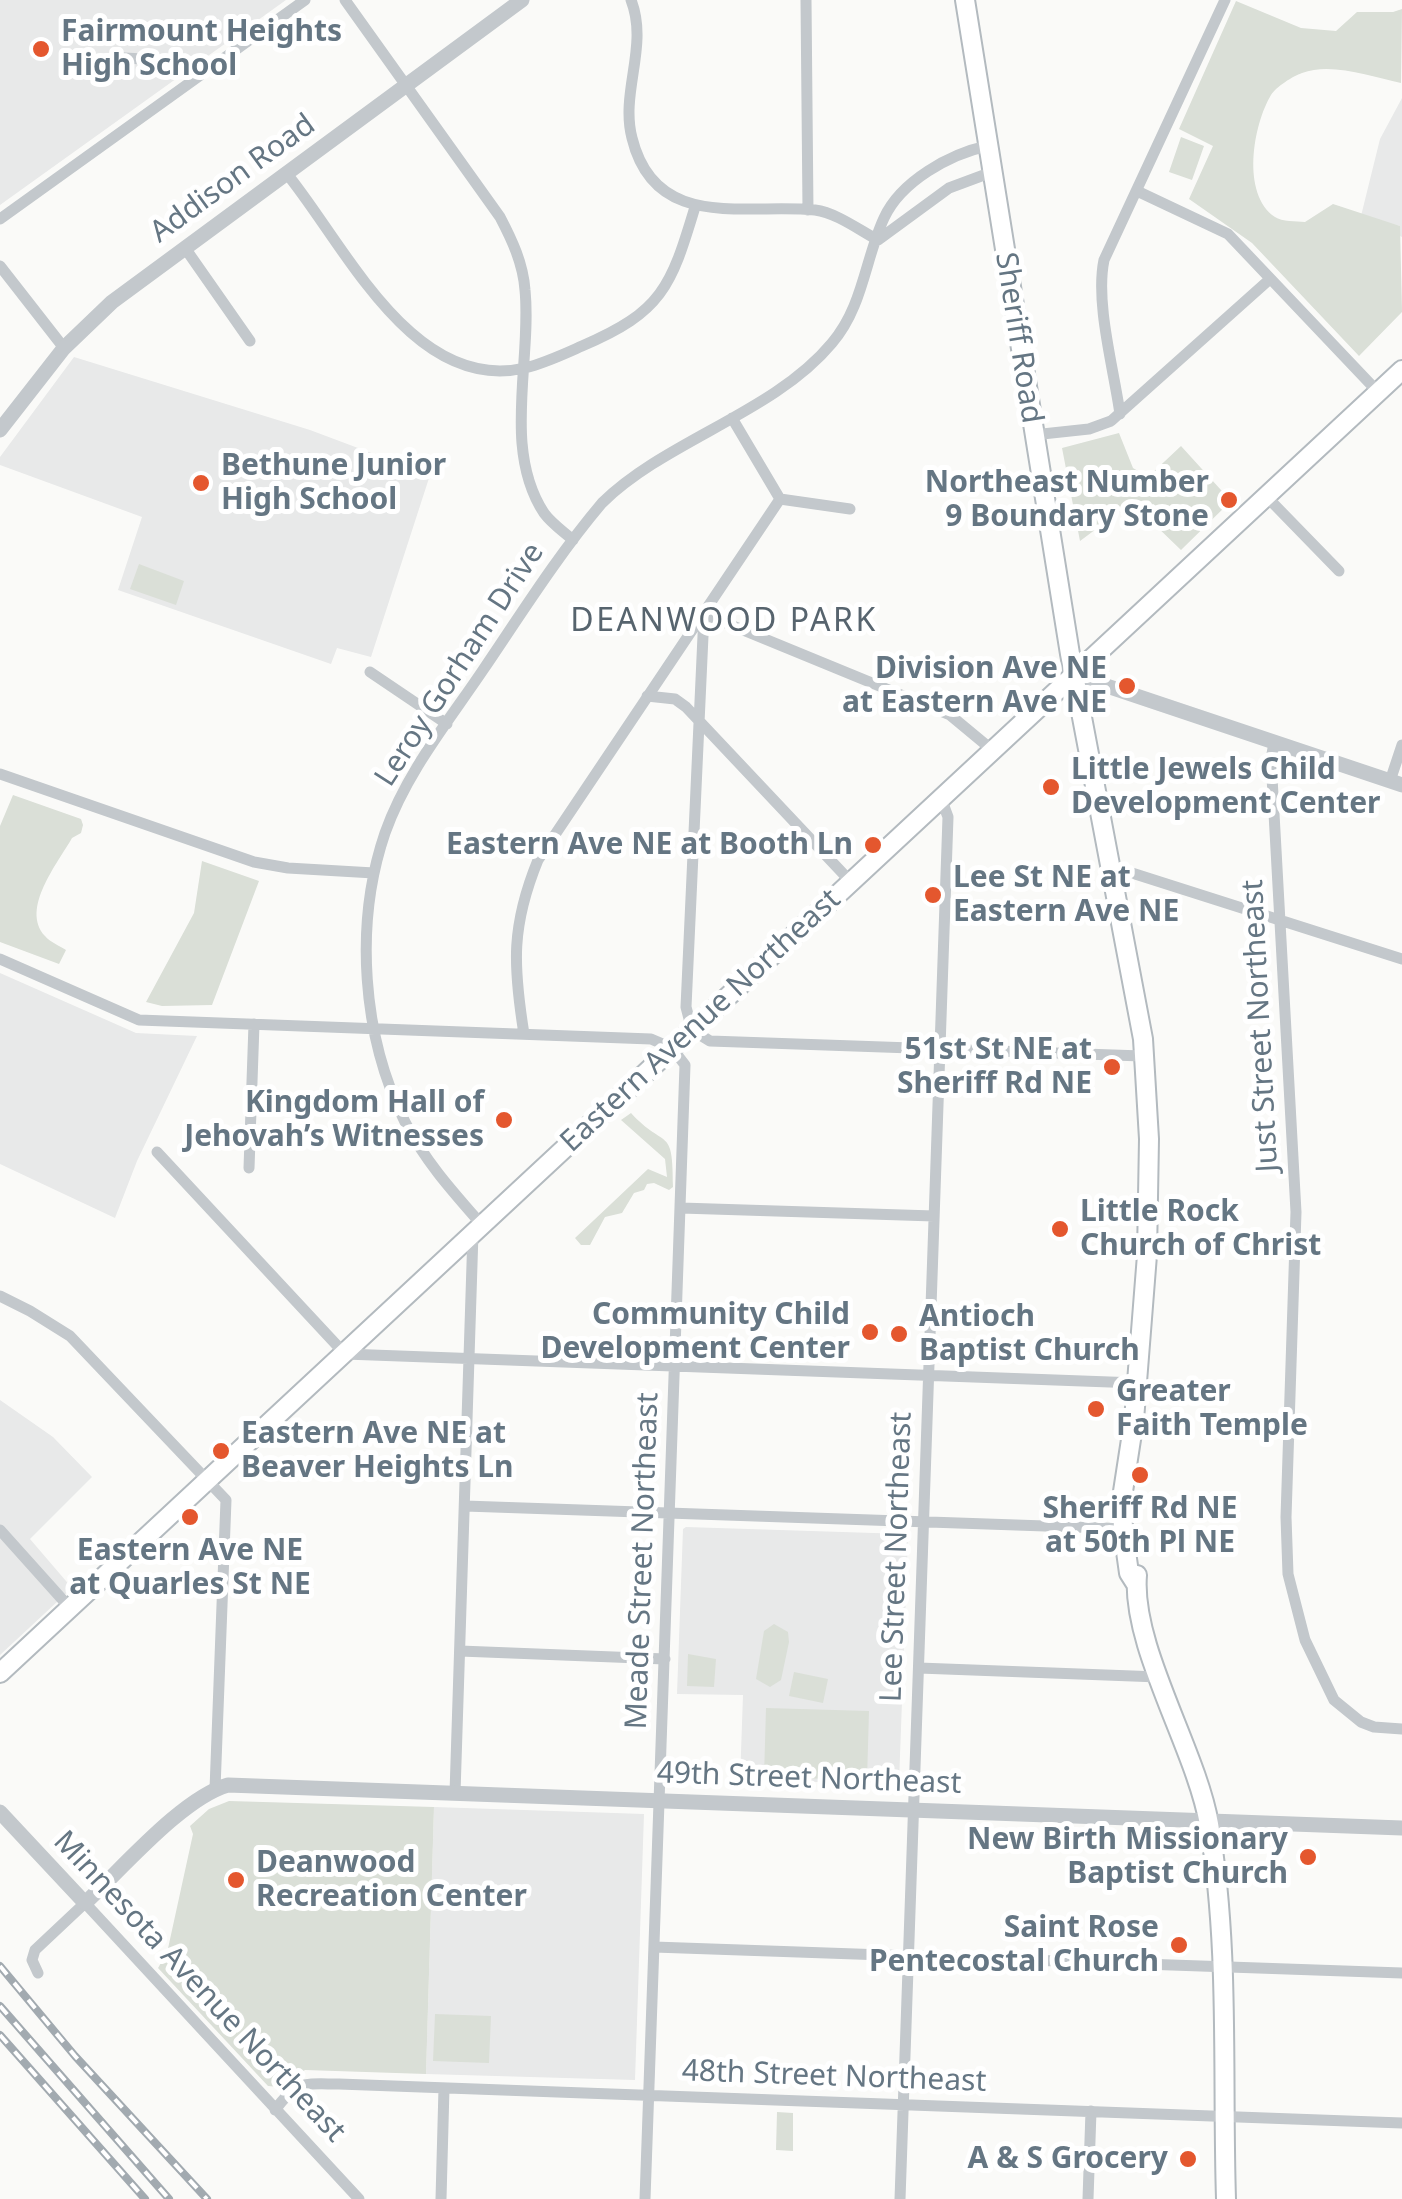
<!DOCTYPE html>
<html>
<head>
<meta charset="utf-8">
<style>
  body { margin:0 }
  canvas { display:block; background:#fafaf8 }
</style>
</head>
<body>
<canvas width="1402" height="2199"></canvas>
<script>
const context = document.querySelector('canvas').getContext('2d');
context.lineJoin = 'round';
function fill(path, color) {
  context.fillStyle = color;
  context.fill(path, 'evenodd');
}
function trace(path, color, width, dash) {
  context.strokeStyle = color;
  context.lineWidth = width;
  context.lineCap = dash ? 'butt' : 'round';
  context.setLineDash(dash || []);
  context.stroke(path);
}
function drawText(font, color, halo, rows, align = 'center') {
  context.font = font + ' "Noto Sans",sans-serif';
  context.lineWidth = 10;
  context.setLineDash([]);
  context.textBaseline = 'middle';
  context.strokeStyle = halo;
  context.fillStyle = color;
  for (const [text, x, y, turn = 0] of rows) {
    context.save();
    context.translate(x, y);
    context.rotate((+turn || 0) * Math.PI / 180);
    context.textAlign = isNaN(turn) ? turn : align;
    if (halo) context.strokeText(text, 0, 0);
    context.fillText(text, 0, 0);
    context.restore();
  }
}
fill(new Path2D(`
  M 0,0 L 286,0 L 0,205 Z
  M 1402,98 L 1402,237 L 1398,235 L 1400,226 L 1361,216 L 1380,139 Z
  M 74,357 L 310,430 L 430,475 L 371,657 L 337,648 L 331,664 L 118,590 L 142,517 L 0,465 L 0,457 Z
  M 0,973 L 136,1033 L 197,1036 L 137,1161 L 115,1218 L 0,1164 Z
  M 0,1400 L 53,1437 L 92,1477 L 30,1539 L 72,1588 L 0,1655 Z
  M 686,1527 L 905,1534 L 908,1537 L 899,1783 L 740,1781 L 743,1695 L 677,1694 L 683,1529 Z
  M 434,1807 L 644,1814 L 635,2080 L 426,2074 Z`), '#e8e9e9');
fill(new Path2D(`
  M 1236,1 L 1301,28 L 1336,31 L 1357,12 L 1393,12 L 1402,9 L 1401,83 C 1371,77 1332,62 1302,73 C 1293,76 1276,87 1271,95 C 1253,125 1241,194 1275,217 C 1282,222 1296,221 1305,222 L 1333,204 L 1400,226 L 1402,312 L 1359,356 L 1252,243 L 1189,199 L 1213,146 L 1179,129 Z
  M 1181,137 L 1204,146 L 1192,180 L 1169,172 Z
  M 1119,433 L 1133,468 L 1148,477 L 1181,446 L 1231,501 L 1181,550 L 1154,524 L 1119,512 L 1080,541 L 1062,448 Z
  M 139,564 L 184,581 L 176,605 L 130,589 Z
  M 13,795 L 81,819 L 83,825 L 81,833 L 72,838 C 58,863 20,909 45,936 C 50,942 60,946 66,950 L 59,964 L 0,942 L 0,826 Z
  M 202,861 L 259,881 L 212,1005 L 162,1006 L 146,1002 L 194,913 Z
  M 631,1113 C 666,1151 673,1124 673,1187 L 669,1190 L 654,1183 L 647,1184 L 644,1190 L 634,1193 L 622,1213 L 605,1217 L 590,1245 L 581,1245 L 575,1238 L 648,1169 L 667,1177 L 665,1159 L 621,1120 Z
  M 774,1624 L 788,1632 L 789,1642 L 781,1680 L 770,1687 L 756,1679 L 764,1631 Z
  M 688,1654 L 716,1659 L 714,1687 L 687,1686 Z
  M 794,1672 L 828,1679 L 823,1703 L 789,1696 Z
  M 766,1708 L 869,1711 L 867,1780 L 764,1777 Z
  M 229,1801 L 434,1807 L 426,2074 L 305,2070 L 280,2087 L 268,2086 L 158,1968 L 167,1953 L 193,1834 L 190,1826 L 209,1809 Z
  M 435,2014 L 491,2016 L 489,2063 L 433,2061 Z
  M 777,2112 L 793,2113 L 793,2151 L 776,2150 Z`), '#dadfd7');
const secondary = new Path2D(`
  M 965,0 L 1070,654 L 1143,1039 L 1149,1139 L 1147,1255 L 1134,1420 L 1122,1498 L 1123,1530 L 1129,1573 L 1136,1584
  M 1137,1575 C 1131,1647 1196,1749 1209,1824 C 1230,1947 1222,2075 1226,2199
  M 0,1673 L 1402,370`);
trace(secondary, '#b3babf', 22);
trace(new Path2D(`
  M 345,0 L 500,217 C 512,240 523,263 525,290 C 532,361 502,449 544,513 C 552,524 563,531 573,540
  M 631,0 C 649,46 620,92 632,138 C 655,232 746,203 815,210 C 837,213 859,230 878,240
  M 806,0 L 808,210
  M 124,58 L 144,59 L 157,70
  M 287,174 C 345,245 413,394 525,368 C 545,363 564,354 582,346 C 662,312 671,287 695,207
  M 1137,191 L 1228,234 L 1378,392
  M 0,219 L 305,0
  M 878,240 L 949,188 L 992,172
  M 185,248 L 250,341
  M 0,266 L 64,348
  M 1120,414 C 1114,370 1095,303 1104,260 L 1225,0
  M 732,418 L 780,499 L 850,509
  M 1033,435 L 1089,429 L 1111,421 L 1270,279
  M 1266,496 L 1339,571
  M 370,672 L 447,724
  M 647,696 L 675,699 L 686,707 L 851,882
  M 1274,743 L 1271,759 L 1296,1212 L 1286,1517 L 1288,1574 L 1305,1640 L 1334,1700 L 1361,1722 L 1374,1727 L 1402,1729
  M 991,749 L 950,715 L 704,614 L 686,1007 L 692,1030 L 710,1041 L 1142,1056
  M 0,774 L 254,862 L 288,868 L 374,873
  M 1390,781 L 1402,745
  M 1110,866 L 1402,959
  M 0,959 L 139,1020 L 651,1039 L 672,1048 L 685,1065 L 645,2199
  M 524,1034 C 513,965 511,926 538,860 L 780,499
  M 157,1152 L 345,1354 L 1137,1383
  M 249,1168 L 254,1024
  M 681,1208 L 934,1216
  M 482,1225 C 453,1192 425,1161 405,1122 C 362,1036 354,924 385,833 C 406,773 448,722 483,670 C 521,614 558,555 602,503 C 666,440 774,413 832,343 C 863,307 865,259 884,218 C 901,181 950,154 987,146
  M 0,1296 L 30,1311 L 70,1336 L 226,1500 L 215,1789
  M 465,1506 L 1132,1529
  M 0,1530 L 70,1608
  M 460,1651 L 665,1659
  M 919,1668 L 1159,1677
  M 455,1793 L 473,1233
  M 654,1947 L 1402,1973
  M 38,1973 L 32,1960 L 35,1950 L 85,1903 L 359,2199
  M 275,2110 C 297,2080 304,2084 339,2084 L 1402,2123
  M 441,2199 L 444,2088
  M 900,2199 L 948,817 L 941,798
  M 1088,2199 L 1091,2111`), '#c3c8cc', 11);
trace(new Path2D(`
  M 0,430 L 64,348 L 112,302 L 522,0
  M 1074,675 L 1402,785
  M 0,1812 L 85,1903 C 121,1870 182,1798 228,1785 L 1402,1828`), '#c3c8cc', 15);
trace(secondary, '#fff', 18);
const rail = new Path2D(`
  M 0,1966 L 75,2056 L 207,2199
  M 0,2006 L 169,2199
  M 0,2035 L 145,2199`);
trace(rail, '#a2aab0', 8);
trace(rail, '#fff', 4, [11]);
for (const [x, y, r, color] of [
  [41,49,10,"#e4572e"],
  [201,483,10,"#e4572e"],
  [1229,500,10,"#e4572e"],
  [1127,686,10,"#e4572e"],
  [1051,787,10,"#e4572e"],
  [873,845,10,"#e4572e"],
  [933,895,10,"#e4572e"],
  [1112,1067,10,"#e4572e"],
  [504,1120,10,"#e4572e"],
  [1060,1229,10,"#e4572e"],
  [870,1332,10,"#e4572e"],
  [899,1334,10,"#e4572e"],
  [1096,1409,10,"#e4572e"],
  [221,1451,10,"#e4572e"],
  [1140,1475,10,"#e4572e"],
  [190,1517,10,"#e4572e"],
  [1308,1857,10,"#e4572e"],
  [236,1880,10,"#e4572e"],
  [1179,1945,10,"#e4572e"],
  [1188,2159,10,"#e4572e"]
]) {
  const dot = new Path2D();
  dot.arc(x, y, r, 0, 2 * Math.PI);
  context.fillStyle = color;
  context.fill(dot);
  trace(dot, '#fff', 4);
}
drawText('bold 30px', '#657683', '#fff', [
  ["Fairmount Heights",61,32],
  ["High School",61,66],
  ["Bethune Junior",221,466],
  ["High School",221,500],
  ["Northeast Number",1209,483,"right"],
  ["9 Boundary Stone",1209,517,"right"],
  ["Division Ave NE",1107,669,"right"],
  ["at Eastern Ave NE",1107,703,"right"],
  ["Little Jewels Child",1071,770],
  ["Development Center",1071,804],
  ["Eastern Ave NE at Booth Ln",853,845,"right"],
  ["Lee St NE at",953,878],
  ["Eastern Ave NE",953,912],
  ["51st St NE at",1092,1050,"right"],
  ["Sheriff Rd NE",1092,1084,"right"],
  ["Kingdom Hall of",484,1103,"right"],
  ["Jehovah’s Witnesses",484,1137,"right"],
  ["Little Rock",1080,1212],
  ["Church of Christ",1080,1246],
  ["Community Child",850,1315,"right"],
  ["Development Center",850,1349,"right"],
  ["Antioch",919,1317],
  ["Baptist Church",919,1351],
  ["Greater",1116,1392],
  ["Faith Temple",1116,1426],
  ["Eastern Ave NE at",241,1434],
  ["Beaver Heights Ln",241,1468],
  ["Sheriff Rd NE",1140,1509,"center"],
  ["at 50th Pl NE",1140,1543,"center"],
  ["Eastern Ave NE",190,1551,"center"],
  ["at Quarles St NE",190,1585,"center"],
  ["New Birth Missionary",1288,1840,"right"],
  ["Baptist Church",1288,1874,"right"],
  ["Deanwood",256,1863],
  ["Recreation Center",256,1897],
  ["Saint Rose",1159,1928,"right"],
  ["Pentecostal Church",1159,1962,"right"],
  ["A & S Grocery",1168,2159,"right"]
], 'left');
drawText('30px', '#657683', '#fff', [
  ["Addison Road",233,179,-36],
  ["Sheriff Road",1018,338,81],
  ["Leroy Gorham Drive",460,665,-57],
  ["Eastern Avenue Northeast",701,1021,-43],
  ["Just Street Northeast",1261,1026,-93],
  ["Lee Street Northeast",897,1557,-88],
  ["Meade Street Northeast",643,1561,-88],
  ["49th Street Northeast",809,1779,2],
  ["Minnesota Avenue Northeast",199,1987,47],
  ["48th Street Northeast",834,2077,2]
]);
context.letterSpacing = '2.5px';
drawText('32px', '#57646e', '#fff', [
  ["DEANWOOD PARK",724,622]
]);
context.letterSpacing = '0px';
</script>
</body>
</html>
